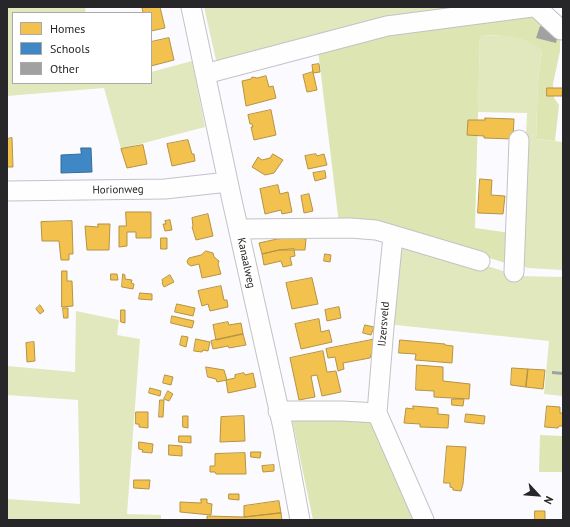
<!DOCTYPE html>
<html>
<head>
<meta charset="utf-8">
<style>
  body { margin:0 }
  #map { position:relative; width:570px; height:527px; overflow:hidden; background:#fbfafe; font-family:"PT Sans",sans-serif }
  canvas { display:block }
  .frame { position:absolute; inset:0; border:8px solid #272729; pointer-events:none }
  .legend { position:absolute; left:12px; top:12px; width:140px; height:72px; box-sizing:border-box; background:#fff; border:1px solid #a9a9a9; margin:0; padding:5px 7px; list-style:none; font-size:12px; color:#272729 }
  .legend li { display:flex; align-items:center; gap:8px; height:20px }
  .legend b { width:20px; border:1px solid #a9a9a9 }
  .north { position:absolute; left:518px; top:475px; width:40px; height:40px; -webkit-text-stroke:3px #fff; paint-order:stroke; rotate:116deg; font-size:11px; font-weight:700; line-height:16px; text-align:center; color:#272729 }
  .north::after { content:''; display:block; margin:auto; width:14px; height:18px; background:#272729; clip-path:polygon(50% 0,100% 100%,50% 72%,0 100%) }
</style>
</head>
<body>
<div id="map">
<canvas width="570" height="527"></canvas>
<div class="frame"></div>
<ul class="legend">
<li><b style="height:11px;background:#f2c14e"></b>Homes</li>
<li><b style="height:11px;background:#3f88c5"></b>Schools</li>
<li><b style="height:11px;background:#a2a1a2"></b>Other</li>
</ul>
<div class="north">N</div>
</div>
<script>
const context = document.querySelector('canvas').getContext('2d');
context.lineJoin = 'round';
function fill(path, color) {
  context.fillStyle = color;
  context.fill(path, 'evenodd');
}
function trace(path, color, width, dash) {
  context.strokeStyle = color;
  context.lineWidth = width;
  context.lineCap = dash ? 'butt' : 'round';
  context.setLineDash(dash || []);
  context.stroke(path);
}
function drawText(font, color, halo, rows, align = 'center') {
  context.font = font + ' "PT Sans",sans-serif';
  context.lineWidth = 4;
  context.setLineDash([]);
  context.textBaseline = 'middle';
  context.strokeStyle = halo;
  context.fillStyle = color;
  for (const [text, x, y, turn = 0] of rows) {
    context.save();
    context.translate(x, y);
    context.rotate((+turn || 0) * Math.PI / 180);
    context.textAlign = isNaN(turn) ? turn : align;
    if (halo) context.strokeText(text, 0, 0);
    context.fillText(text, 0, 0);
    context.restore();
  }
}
fill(new Path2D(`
  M 7,7 L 85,7 L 86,13 L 13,13 L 13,83 L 103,83 L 103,84 L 109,83 L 151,83 L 151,72 L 192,61 L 205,127 L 121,149 L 104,88 L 7,96 Z
  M 204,7 L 507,7 L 218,65 L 216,60 Z
  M 506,35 C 521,38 531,40 542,51 L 538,82 L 536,139 L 563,142 L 563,270 L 528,268 L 520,265 L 527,113 L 478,112 L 480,36 Z
  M 405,240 L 519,276 L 563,277 L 563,396 L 544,394 L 549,341 L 386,324 L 397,246 Z
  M 76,311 L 119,320 L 117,335 L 140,339 L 127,514 L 161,515 L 161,520 L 7,520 L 7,499 L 80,504 L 78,400 L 7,395 L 7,366 L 75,372 Z`), '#e1e8be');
fill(new Path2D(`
  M 533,15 L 560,39 L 560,51 L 553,84 L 554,98 L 559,105 L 555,141 L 536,139 L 538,82 L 542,51 C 525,35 502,34 480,36 L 475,228 L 511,233 L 509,264 L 486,257 L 339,224 L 318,50 L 387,32 Z
  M 292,419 L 376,419 L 419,520 L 313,520 Z
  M 563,433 L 563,472 L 539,472 L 540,435 L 562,436 Z`), '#dde5b2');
const homes = new Path2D(`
  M 147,7 L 160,7 L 165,28 L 151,31 L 151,13 L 143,13 L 142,8 Z
  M 169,38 L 174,60 L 151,66 L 151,42 Z
  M 319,64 L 320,72 L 313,73 L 312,65 Z
  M 313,72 L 317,90 L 307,92 L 303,75 Z
  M 266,76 L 269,87 L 273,86 L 276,98 L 246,106 L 242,81 L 251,79 L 252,77 L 257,78 Z
  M 547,88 L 563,88 L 562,96 L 547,96 Z
  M 271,110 L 276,135 L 254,140 L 251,127 L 253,127 L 252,124 L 250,124 L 248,115 Z
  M 485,118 L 514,119 L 513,139 L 484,138 L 484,136 L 467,135 L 468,120 L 485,120 Z
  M 12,138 L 13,167 L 7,167 L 7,139 Z
  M 188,140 L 192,154 L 194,154 L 195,161 L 172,166 L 167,144 Z
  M 143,145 L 147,164 L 127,168 L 121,149 Z
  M 273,154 L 283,160 L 274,173 L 265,175 L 252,167 L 258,157 L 262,160 L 270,158 Z
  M 316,154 L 317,156 L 324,154 L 327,165 L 308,169 L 305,156 Z
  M 325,171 L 326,178 L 315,181 L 313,173 Z
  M 480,179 L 492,180 L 491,195 L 505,196 L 503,214 L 478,213 Z
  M 278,185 L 280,194 L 288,192 L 292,212 L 282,214 L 281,210 L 265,214 L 260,189 Z
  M 309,194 L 313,211 L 304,213 L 301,196 Z
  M 126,212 L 151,212 L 151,238 L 136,238 L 136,232 L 127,232 L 127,246 L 119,247 L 119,226 L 126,226 Z
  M 208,214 L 213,236 L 196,240 L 192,227 L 193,226 L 192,218 Z
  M 170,220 L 172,230 L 165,231 L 163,224 L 166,224 L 165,221 Z
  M 72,221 L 73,254 L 69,254 L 69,260 L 61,260 L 59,241 L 42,241 L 41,222 Z
  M 98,224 L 110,224 L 109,250 L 87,250 L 85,226 L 98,227 Z
  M 292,237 L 306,239 L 305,250 L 279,250 L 262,254 L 259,243 L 277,239 Z
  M 161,238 L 167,238 L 167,249 L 161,249 Z
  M 294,249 L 295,256 L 290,257 L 292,265 L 283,267 L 281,261 L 264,265 L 262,254 L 279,250 Z
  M 206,251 L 213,253 L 214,257 L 219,261 L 218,264 L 221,274 L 202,278 L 199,264 L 191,266 L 188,264 L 187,261 L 189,258 L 201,255 Z
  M 325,254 L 331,255 L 330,262 L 324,261 Z
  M 62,271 L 67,271 L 67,281 L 72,281 L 73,306 L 62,307 Z
  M 111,274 L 117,274 L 118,280 L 111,280 Z
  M 123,274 L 125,275 L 125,279 L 132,280 L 131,283 L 134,284 L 133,289 L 122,287 Z
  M 170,275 L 174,282 L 164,287 L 162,283 L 163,282 L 162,280 Z
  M 312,278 L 318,304 L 292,309 L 286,283 Z
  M 221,286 L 224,300 L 227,300 L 228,307 L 210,311 L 208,304 L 202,306 L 198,291 Z
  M 140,293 L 152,294 L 152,300 L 139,299 Z
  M 177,304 L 195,308 L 193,316 L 175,312 Z
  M 40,305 L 44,311 L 40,314 L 36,309 Z
  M 339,307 L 341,318 L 327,321 L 325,310 Z
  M 63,308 L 68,308 L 68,318 L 64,318 Z
  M 121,310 L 125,310 L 125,323 L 121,322 Z
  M 172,316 L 194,321 L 192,328 L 171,323 Z
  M 319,319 L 321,332 L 329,330 L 332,342 L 301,349 L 295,324 Z
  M 228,322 L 229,325 L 241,323 L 243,334 L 216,340 L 213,325 Z
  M 365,325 L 374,327 L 371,335 L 363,333 Z
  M 243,334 L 246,345 L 229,348 L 228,346 L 213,349 L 211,341 Z
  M 182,336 L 188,337 L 186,347 L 180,345 Z
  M 196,339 L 210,342 L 208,351 L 203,350 L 202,352 L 194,351 Z
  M 376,339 L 370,358 L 343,363 L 344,369 L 338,371 L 335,357 L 328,358 L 326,349 Z
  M 400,340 L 445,344 L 445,345 L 453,346 L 452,363 L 415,360 L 416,354 L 399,353 Z
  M 34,342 L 35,361 L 27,362 L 26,343 Z
  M 323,351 L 327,372 L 336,371 L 341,392 L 322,396 L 317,375 L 311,376 L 315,397 L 299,400 L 290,358 Z
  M 417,365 L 443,367 L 443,381 L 470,384 L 469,399 L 434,397 L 434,391 L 416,390 Z
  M 206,367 L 224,370 L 227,380 L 217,382 L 216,379 L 208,377 Z
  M 512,368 L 528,369 L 526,387 L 511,385 Z
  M 528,369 L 545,370 L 543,389 L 526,387 Z
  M 244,373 L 245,375 L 253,373 L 256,387 L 228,393 L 226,380 L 235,378 L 235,375 Z
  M 165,375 L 173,377 L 171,385 L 163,383 Z
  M 150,388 L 161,391 L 160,396 L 149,393 Z
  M 168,391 L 173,394 L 169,401 L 164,399 Z
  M 452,399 L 464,399 L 463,406 L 452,405 Z
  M 160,400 L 164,400 L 163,417 L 159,417 Z
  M 413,406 L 438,408 L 438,414 L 449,415 L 448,428 L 420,427 L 420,424 L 404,423 L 406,408 L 413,409 Z
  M 547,406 L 560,407 L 560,413 L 563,413 L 563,426 L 559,426 L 558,428 L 545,427 Z
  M 136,412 L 148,412 L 148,428 L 139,427 L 139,424 L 136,424 Z
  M 466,414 L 485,416 L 484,424 L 465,422 Z
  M 183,416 L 188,416 L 188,428 L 183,427 Z
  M 244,416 L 245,441 L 220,442 L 221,417 Z
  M 179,436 L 191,436 L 191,443 L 179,442 Z
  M 139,442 L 153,444 L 152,453 L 142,452 L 143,450 L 139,449 Z
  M 169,445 L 182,446 L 182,456 L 169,455 Z
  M 447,446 L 466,447 L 463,484 L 461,491 L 453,490 L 453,488 L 450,487 L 450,483 L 444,483 Z
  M 251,452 L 261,452 L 260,458 L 251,457 Z
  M 245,453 L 246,474 L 216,474 L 215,472 L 210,472 L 210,466 L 215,466 L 215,454 Z
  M 274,465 L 274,471 L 263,472 L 262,466 Z
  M 134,480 L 150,480 L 149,489 L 134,488 Z
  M 229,494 L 239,494 L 239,500 L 229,499 Z
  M 201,499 L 207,499 L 207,503 L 212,504 L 211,515 L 180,512 L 180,502 L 201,503 Z
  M 279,501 L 281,513 L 244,517 L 244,506 Z
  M 535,511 L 545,511 L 545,520 L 535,520 Z
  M 281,513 L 282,520 L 207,520 L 207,516 L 244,517 Z`);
fill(homes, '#f2c14e');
trace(homes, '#b59343', 1);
const schools = new Path2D(`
  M 81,148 L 91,148 L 92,172 L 61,173 L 61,155 L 81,154 Z`);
fill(schools, '#3f88c5');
trace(schools, '#386b96', 1);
fill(new Path2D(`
  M 540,26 L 559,31 L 556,43 L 536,38 Z
  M 552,371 L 563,372 L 563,375 L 552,374 Z`), '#a2a1a2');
const minor = new Path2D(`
  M 191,7 L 231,196 L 283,428 L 300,520
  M 536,7 L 561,30
  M 205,74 L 387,26 L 532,7
  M 7,191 L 165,189 L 228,182
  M 239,229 L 350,228 L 376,230 L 480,261
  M 393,236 L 384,327 L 377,413 L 424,520
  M 514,272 L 519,140
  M 278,411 L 342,411 L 377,413`);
trace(minor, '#c3c2c5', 21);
trace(minor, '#fefeff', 19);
drawText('11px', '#272729', '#fff', [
  ["Horionweg",118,190,-1],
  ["Kanaalweg",246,263,78],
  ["IJzersveld",384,324,-85]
]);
</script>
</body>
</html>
